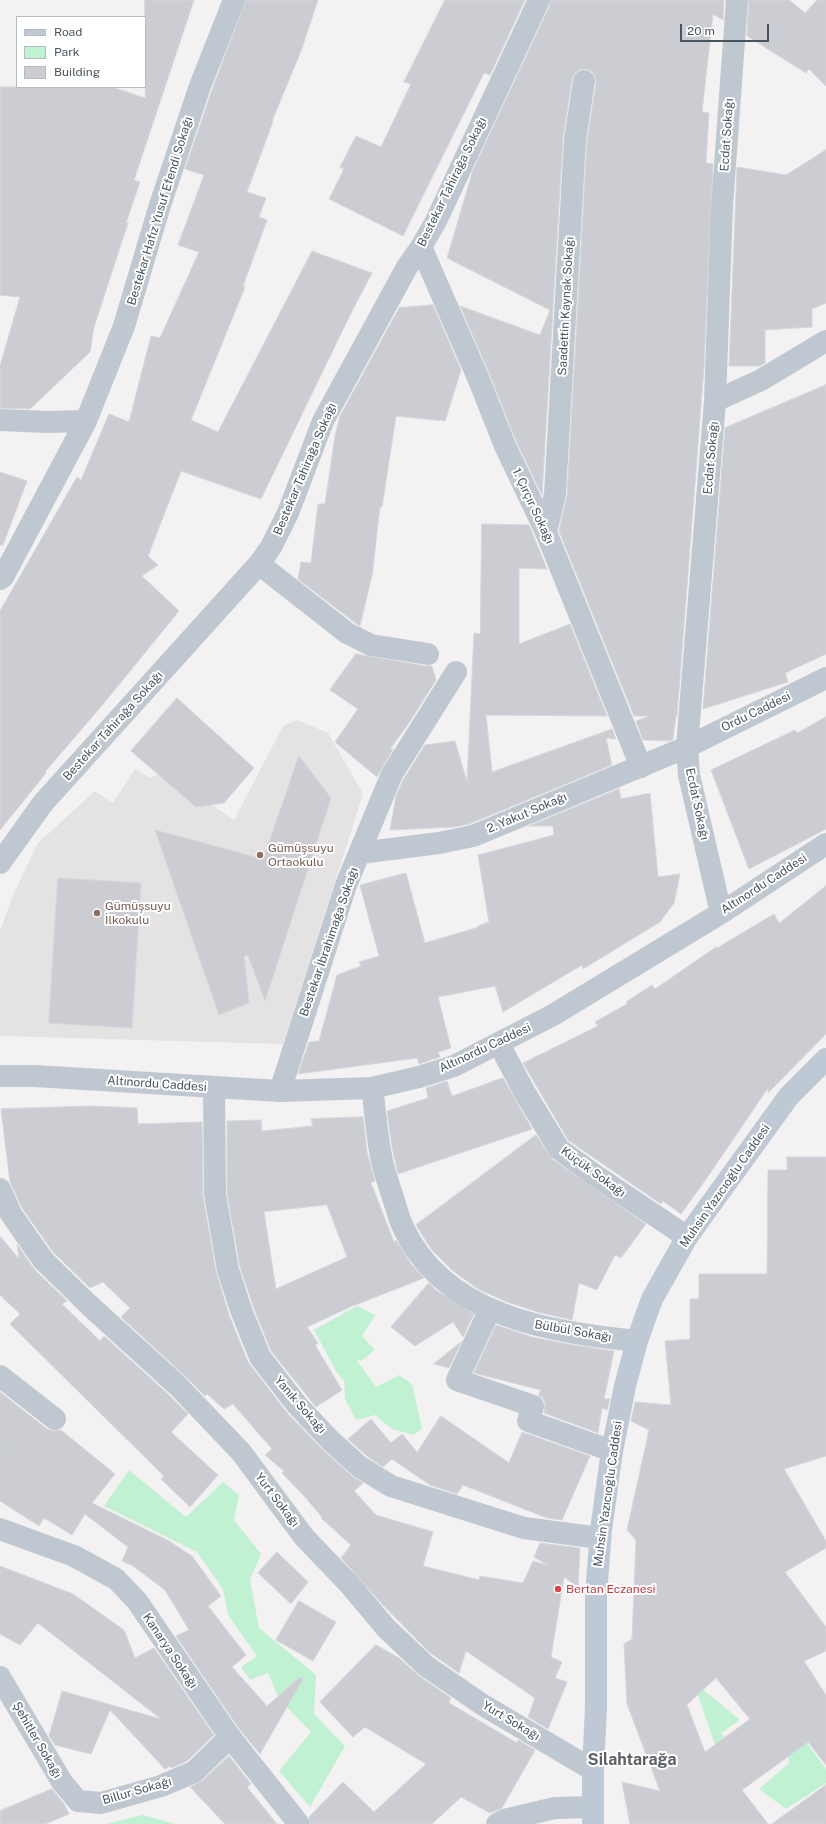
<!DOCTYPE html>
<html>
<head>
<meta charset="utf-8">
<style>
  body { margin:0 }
  #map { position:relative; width:826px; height:1824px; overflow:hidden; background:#f3f1f1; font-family:"Public Sans",sans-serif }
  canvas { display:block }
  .legend { position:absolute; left:16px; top:16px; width:130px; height:72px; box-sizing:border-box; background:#fff; border:1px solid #b6bbbf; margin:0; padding:5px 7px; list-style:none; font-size:12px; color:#48545f }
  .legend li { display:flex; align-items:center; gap:8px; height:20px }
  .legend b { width:20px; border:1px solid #b6bbbf }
  .scale { position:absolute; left:680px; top:24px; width:89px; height:18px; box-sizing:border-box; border:2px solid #48545f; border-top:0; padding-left:5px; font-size:12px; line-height:14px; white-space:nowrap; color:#48545f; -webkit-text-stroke:3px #fff; paint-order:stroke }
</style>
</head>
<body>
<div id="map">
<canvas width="826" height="1824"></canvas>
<ul class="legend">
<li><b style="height:5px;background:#bfc9d5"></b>Road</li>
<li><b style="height:11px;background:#c0f1d3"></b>Park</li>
<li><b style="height:11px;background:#cbcdd3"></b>Building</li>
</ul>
<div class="scale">20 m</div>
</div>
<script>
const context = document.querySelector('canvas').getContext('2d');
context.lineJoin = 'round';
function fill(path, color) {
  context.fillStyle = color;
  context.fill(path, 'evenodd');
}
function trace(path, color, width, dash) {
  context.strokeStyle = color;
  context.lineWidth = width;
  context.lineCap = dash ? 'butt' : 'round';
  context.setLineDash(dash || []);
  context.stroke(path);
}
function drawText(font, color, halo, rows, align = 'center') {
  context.font = font + ' "Public Sans",sans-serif';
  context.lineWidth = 4;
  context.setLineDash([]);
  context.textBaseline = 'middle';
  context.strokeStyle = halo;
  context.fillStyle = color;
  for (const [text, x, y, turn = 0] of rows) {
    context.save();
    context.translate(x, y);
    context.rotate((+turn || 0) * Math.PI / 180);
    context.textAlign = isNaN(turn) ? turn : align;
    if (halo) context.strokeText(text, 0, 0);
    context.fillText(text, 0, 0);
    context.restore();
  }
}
fill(new Path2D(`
  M 297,720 L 328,733 L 363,794 L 283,1044 L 0,1036 L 0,931 L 13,895 L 38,843 L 95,791 L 113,803 L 135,769 L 149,778 L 164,772 L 234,820 L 283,726 Z`), '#e4e2e3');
fill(new Path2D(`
  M 357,1306 L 375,1315 L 362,1336 L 375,1350 L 361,1361 L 356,1359 L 376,1387 L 399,1375 L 412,1384 L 422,1428 L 414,1435 L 392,1429 L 375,1415 L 356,1420 L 345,1399 L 344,1381 L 336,1371 L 314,1330 Z
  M 129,1470 L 186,1517 L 223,1482 L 239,1495 L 234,1520 L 261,1554 L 250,1580 L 259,1628 L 316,1675 L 314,1714 L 345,1746 L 310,1807 L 279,1771 L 311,1732 L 279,1699 L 268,1673 L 250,1680 L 241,1667 L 257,1656 L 228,1615 L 223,1589 L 197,1552 L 104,1506 Z
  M 693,1681 L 740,1720 L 721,1733 L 747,1768 L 719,1756 Z
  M 809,1737 L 808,1745 L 826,1769 L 826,1783 L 786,1809 L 759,1789 L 789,1763 L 788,1756 Z
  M 142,1815 L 175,1824 L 107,1824 Z`), '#c0f1d3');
const building = new Path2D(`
  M 145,0 L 194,0 L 134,180 L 140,182 L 126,223 L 128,223 L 94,327 L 90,352 L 30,409 L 0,408 L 0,366 L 20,297 L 0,295 L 0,87 L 112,87 L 145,98 Z
  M 246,0 L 318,0 L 301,51 L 272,121 L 273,121 L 247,192 L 266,198 L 259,217 L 267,220 L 243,286 L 245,287 L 191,420 L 218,432 L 312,251 L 372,273 L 351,313 L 261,499 L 181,471 L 148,556 L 158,565 L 142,576 L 179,611 L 104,703 L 45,772 L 46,773 L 0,830 L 0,611 L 77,477 L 81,480 L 109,414 L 129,422 L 151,336 L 160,338 L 199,252 L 178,245 L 204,175 L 185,169 L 212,90 Z
  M 445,0 L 525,0 L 490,75 L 484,73 L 403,236 L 329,199 L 344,169 L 340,167 L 356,136 L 381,147 L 411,84 L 404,82 Z
  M 551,0 L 724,0 L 723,20 L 713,14 L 702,112 L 709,113 L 706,163 L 713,164 L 704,367 L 677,716 L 676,716 L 673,739 L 670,741 L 643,740 L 636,721 L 649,716 L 634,716 L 559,531 L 567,495 L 587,141 L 596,83 L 595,76 L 591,71 L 585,69 L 579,70 L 574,74 L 572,79 L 563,138 L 542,495 L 516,441 L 490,375 L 460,306 L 540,335 L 550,310 L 447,258 L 473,170 L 550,5 Z
  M 749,0 L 789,0 L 805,13 L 817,0 L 826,0 L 826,86 L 809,69 L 806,73 L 747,36 Z
  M 826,150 L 826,303 L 812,309 L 812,327 L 765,330 L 765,363 L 760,366 L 729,366 L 737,167 L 786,175 Z
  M 433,305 L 461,370 L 445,421 L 396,416 L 382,507 L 380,507 L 372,576 L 360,626 L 354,622 L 298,579 L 301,562 L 311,563 L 318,504 L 325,504 L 335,436 L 340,416 L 399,308 Z
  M 826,385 L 826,654 L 785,673 L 788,682 L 703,709 L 725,428 Z
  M 0,472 L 27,481 L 3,545 L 0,545 Z
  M 482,524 L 529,525 L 547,569 L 519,568 L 519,644 L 570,624 L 607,716 L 486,715 L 492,772 L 612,729 L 616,739 L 606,738 L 612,765 L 469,824 L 454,827 L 390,830 L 396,796 L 403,780 L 425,745 L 455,741 L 467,782 L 474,633 L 480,634 Z
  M 356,654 L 426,666 L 432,666 L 436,680 L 409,723 L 390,749 L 393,749 L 377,777 L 335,742 L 358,709 L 330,690 Z
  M 177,698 L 254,768 L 224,803 L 196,807 L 131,751 Z
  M 826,717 L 826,829 L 749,869 L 711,770 L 795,730 L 797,733 Z
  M 299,756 L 331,798 L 265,1001 L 248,955 L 244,956 L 249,1003 L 219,1015 L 155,830 L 263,859 Z
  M 619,789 L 621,799 L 650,793 L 658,877 L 680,874 L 674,903 L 660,922 L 583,969 L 582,965 L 503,1012 L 495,986 L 438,997 L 451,1048 L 438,1052 L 440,1057 L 419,1064 L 417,1058 L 298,1074 L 309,1042 L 319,1041 L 337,975 L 361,966 L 359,962 L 379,956 L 360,885 L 406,873 L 425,943 L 479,927 L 478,926 L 489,922 L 478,855 L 554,835 L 553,826 L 529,826 Z
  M 58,878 L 141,883 L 132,1028 L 49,1023 Z
  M 826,886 L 826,1034 L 768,1093 L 768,1088 L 711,1172 L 681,1214 L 663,1201 L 661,1204 L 568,1140 L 523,1063 L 598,1026 L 595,1022 L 627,1004 L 626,1002 L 652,985 L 655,989 L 716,947 L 717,948 L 774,914 L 779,923 Z
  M 503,1078 L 532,1129 L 398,1174 L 392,1147 L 387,1111 L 428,1098 L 426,1088 L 447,1081 L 452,1096 Z
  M 92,1106 L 137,1108 L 138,1124 L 202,1122 L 203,1196 L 216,1272 L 229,1315 L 248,1362 L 288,1414 L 323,1450 L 352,1476 L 363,1483 L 354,1491 L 376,1515 L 433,1532 L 423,1566 L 479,1580 L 480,1576 L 523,1583 L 533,1561 L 547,1565 L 534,1557 L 540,1543 L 580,1548 L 578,1587 L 564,1577 L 551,1657 L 562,1662 L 555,1678 L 567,1682 L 548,1729 L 528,1717 L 535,1698 L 466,1651 L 459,1673 L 429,1652 L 381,1603 L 341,1558 L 351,1545 L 321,1518 L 322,1517 L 305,1497 L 282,1473 L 284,1471 L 265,1455 L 272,1449 L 233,1404 L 224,1409 L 207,1394 L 205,1396 L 185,1376 L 121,1317 L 130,1308 L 103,1282 L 90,1288 L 53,1252 L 22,1208 L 10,1182 L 1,1109 Z
  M 363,1117 L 367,1152 L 375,1181 L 371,1183 L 394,1242 L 396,1240 L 411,1264 L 424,1278 L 350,1307 L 307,1327 L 318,1343 L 315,1345 L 342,1390 L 316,1407 L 271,1351 L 253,1306 L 240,1267 L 227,1193 L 227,1121 L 261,1120 L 262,1131 L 313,1126 L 311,1119 ZM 327,1205 L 347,1257 L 276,1289 L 264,1212 Z
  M 536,1135 L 552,1159 L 646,1224 L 621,1258 L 615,1255 L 597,1290 L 579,1283 L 572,1320 L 538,1312 L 507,1302 L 478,1289 L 453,1271 L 431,1249 L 416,1225 Z
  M 787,1157 L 826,1157 L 826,1456 L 784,1469 L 826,1541 L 826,1548 L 785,1572 L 826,1627 L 826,1651 L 804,1661 L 826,1695 L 826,1765 L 808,1742 L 742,1790 L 768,1824 L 630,1824 L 622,1782 L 660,1791 L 627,1704 L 624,1644 L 632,1639 L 636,1540 L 627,1530 L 649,1430 L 631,1421 L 635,1402 L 671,1405 L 665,1341 L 690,1339 L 690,1299 L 699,1299 L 699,1274 L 767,1274 L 768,1170 L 787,1170 ZM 716,1678 L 750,1719 L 705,1752 L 687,1705 Z
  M 0,1236 L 19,1259 L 17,1244 L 34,1269 L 67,1301 L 62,1304 L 100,1341 L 104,1336 L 168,1394 L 188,1414 L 171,1432 L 218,1475 L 190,1507 L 161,1479 L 164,1476 L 10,1324 L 20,1314 L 0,1295 Z
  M 429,1283 L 437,1291 L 474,1314 L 463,1337 L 453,1322 L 415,1346 L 391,1327 Z
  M 496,1325 L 532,1337 L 567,1344 L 614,1351 L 604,1399 L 610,1399 L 607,1410 L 602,1408 L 598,1433 L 544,1413 L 545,1403 L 543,1398 L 538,1395 L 541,1390 L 474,1373 Z
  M 462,1341 L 449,1368 L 434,1364 Z
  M 0,1392 L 47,1429 L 54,1431 L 61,1430 L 115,1474 L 92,1503 L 169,1541 L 192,1556 L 221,1596 L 208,1606 L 246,1655 L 232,1667 L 267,1706 L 300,1677 L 303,1679 L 260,1754 L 240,1730 L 176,1636 L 189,1630 L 165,1590 L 133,1566 L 122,1561 L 128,1547 L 85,1514 L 72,1535 L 44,1518 L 39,1526 L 0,1501 Z
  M 441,1416 L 509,1463 L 522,1432 L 590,1456 L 562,1520 L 547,1518 L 463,1485 L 457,1494 L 430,1485 L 392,1459 L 383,1467 L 368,1457 L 348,1439 L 371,1419 L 391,1443 L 402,1434 L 417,1452 Z
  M 277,1552 L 308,1582 L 291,1604 L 258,1573 Z
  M 0,1566 L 73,1594 L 124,1630 L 135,1658 L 154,1648 L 214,1735 L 187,1761 L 172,1768 L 170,1766 L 165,1769 L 110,1710 L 91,1754 L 55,1745 L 49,1736 L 62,1691 L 161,1719 L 38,1623 L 20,1645 L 0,1634 Z
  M 299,1601 L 336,1622 L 313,1661 L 276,1640 Z
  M 376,1645 L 399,1658 L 419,1676 L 451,1698 L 449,1703 L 517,1743 L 518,1740 L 535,1750 L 502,1808 L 490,1813 L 461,1797 L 432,1824 L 311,1824 L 309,1817 L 343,1782 L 374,1812 L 426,1764 L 365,1727 L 353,1737 L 320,1702 Z
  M 229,1756 L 251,1784 L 247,1787 L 277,1824 L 225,1824 L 190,1787 L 202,1781 Z
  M 826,1785 L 826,1824 L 772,1824 Z
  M 52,1789 L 64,1804 L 69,1814 L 45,1824 L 0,1824 L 0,1811 Z`);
fill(building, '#cbcdd3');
trace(building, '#d5d7dc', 1);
trace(new Path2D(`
  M 421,247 L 479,380 L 505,446 L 546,532 L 641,767
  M 715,401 L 761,380 L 826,341
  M 0,420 L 47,422 L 86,421
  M 546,532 L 555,494 L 575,140 L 584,81
  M 259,564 L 347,633 L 371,645 L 428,654
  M 0,579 L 3,577 L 86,421 L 124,326 L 160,205 L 200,86 L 234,0
  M 360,853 L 439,843 L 473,836 L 687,747 L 826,678
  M 0,863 L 43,803 L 259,564 L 271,547 L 288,513 L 323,421 L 407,267 L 421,247 L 436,221 L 539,0
  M 721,913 L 689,775 L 687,747 L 715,401 L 722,206 L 737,0
  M 499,1044 L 525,1093 L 559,1149 L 596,1176 L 687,1237
  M 214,1087 L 215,1194 L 228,1270 L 241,1310 L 260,1357 L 297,1405 L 331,1441 L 360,1467 L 391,1486 L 524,1528 L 600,1538
  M 372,1088 C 376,1115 377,1144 384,1169 C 387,1180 391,1191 394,1201 C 397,1210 399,1219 403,1227 C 444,1316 549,1332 637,1341
  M 280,1091 L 346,885 L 392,774 L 456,672
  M 0,1189 L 11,1214 L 43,1260 L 89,1305 L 177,1385 L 241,1452 L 304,1537 L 350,1585 L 386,1628 L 426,1666 L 483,1705 L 593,1770
  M 490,1309 L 457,1380 L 533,1406 L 528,1421 L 612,1451
  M 0,1376 L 55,1419
  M 0,1529 L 74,1556 L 116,1579 L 137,1601 L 230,1737 L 299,1824
  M 0,1677 L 62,1782 L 78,1801 L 101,1803 L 161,1786 L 194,1772 L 230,1737
  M 497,1824 L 504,1820 L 555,1808 L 593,1807`), '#bfc8d0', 22);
trace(new Path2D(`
  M 0,1076 L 35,1076 L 280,1091 L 372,1088 L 419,1077 L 454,1066 L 553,1015 L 721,913 L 826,844`), '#bfc8d0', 22);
trace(new Path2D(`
  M 593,1824 L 593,1770 L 596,1706 L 596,1595 L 601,1530 L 612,1451 L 625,1386 L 637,1341 L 652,1299 L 687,1237 L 789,1096 L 826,1059`), '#bfc9d5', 22);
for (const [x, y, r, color] of [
  [260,855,4,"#8d6e63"],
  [97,913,4,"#8d6e63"],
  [558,1589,4,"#e0444e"]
]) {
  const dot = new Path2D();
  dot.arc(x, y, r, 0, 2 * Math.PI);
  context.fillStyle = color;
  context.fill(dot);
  trace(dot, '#fff', 1.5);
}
drawText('12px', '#48545f', '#fff', [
  ["Ecdat Sokağı",727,135,-86],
  ["Bestekar Tahirağa Sokağı",452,182,-64],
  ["Bestekar Hafız Yusuf Efendi Sokağı",160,211,-73],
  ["Saadettin Kaynak Sokağı",566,306,-87],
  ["Ecdat Sokağı",711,458,-85],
  ["Bestekar Tahirağa Sokağı",305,469,-67],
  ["1. Çırçır Sokağı",533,506,65],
  ["Ordu Caddesi",756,712,-26],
  ["Bestekar Tahirağa Sokağı",113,726,-48],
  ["Ecdat Sokağı",697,804,78],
  ["2. Yakut Sokağı",527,813,-23],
  ["Altınordu Caddesi",764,884,-33],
  ["Bestekar İbrahimağa Sokağı",329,942,-71],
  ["Altınordu Caddesi",485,1048,-25],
  ["Altınordu Caddesi",157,1084,4],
  ["Küçük Sokağı",593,1172,36],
  ["Muhsin Yazıcıoğlu Caddesi",725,1186,-55],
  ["Bülbül Sokağı",573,1331,10],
  ["Yanık Sokağı",300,1405,49],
  ["Muhsin Yazıcıoğlu Caddesi",608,1494,-82],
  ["Yurt Sokağı",277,1500,53],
  ["Kanarya Sokağı",170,1651,56],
  ["Yurt Sokağı",511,1721,31],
  ["Şehitler Sokağı",37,1740,60],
  ["Billur Sokağı",137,1791,-16]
]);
drawText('12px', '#785e54', '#fff', [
  ["Gümüşsuyu",268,848],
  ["Ortaokulu",268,862],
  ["Gümüşsuyu",105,906],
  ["İlkokulu",105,920]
], 'left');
drawText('12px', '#be3a42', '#fff', [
  ["Bertan Eczanesi",566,1589]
], 'left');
drawText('bold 16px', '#5d6166', '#fff', [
  ["Silahtarağa",632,1760]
]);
</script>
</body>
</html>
